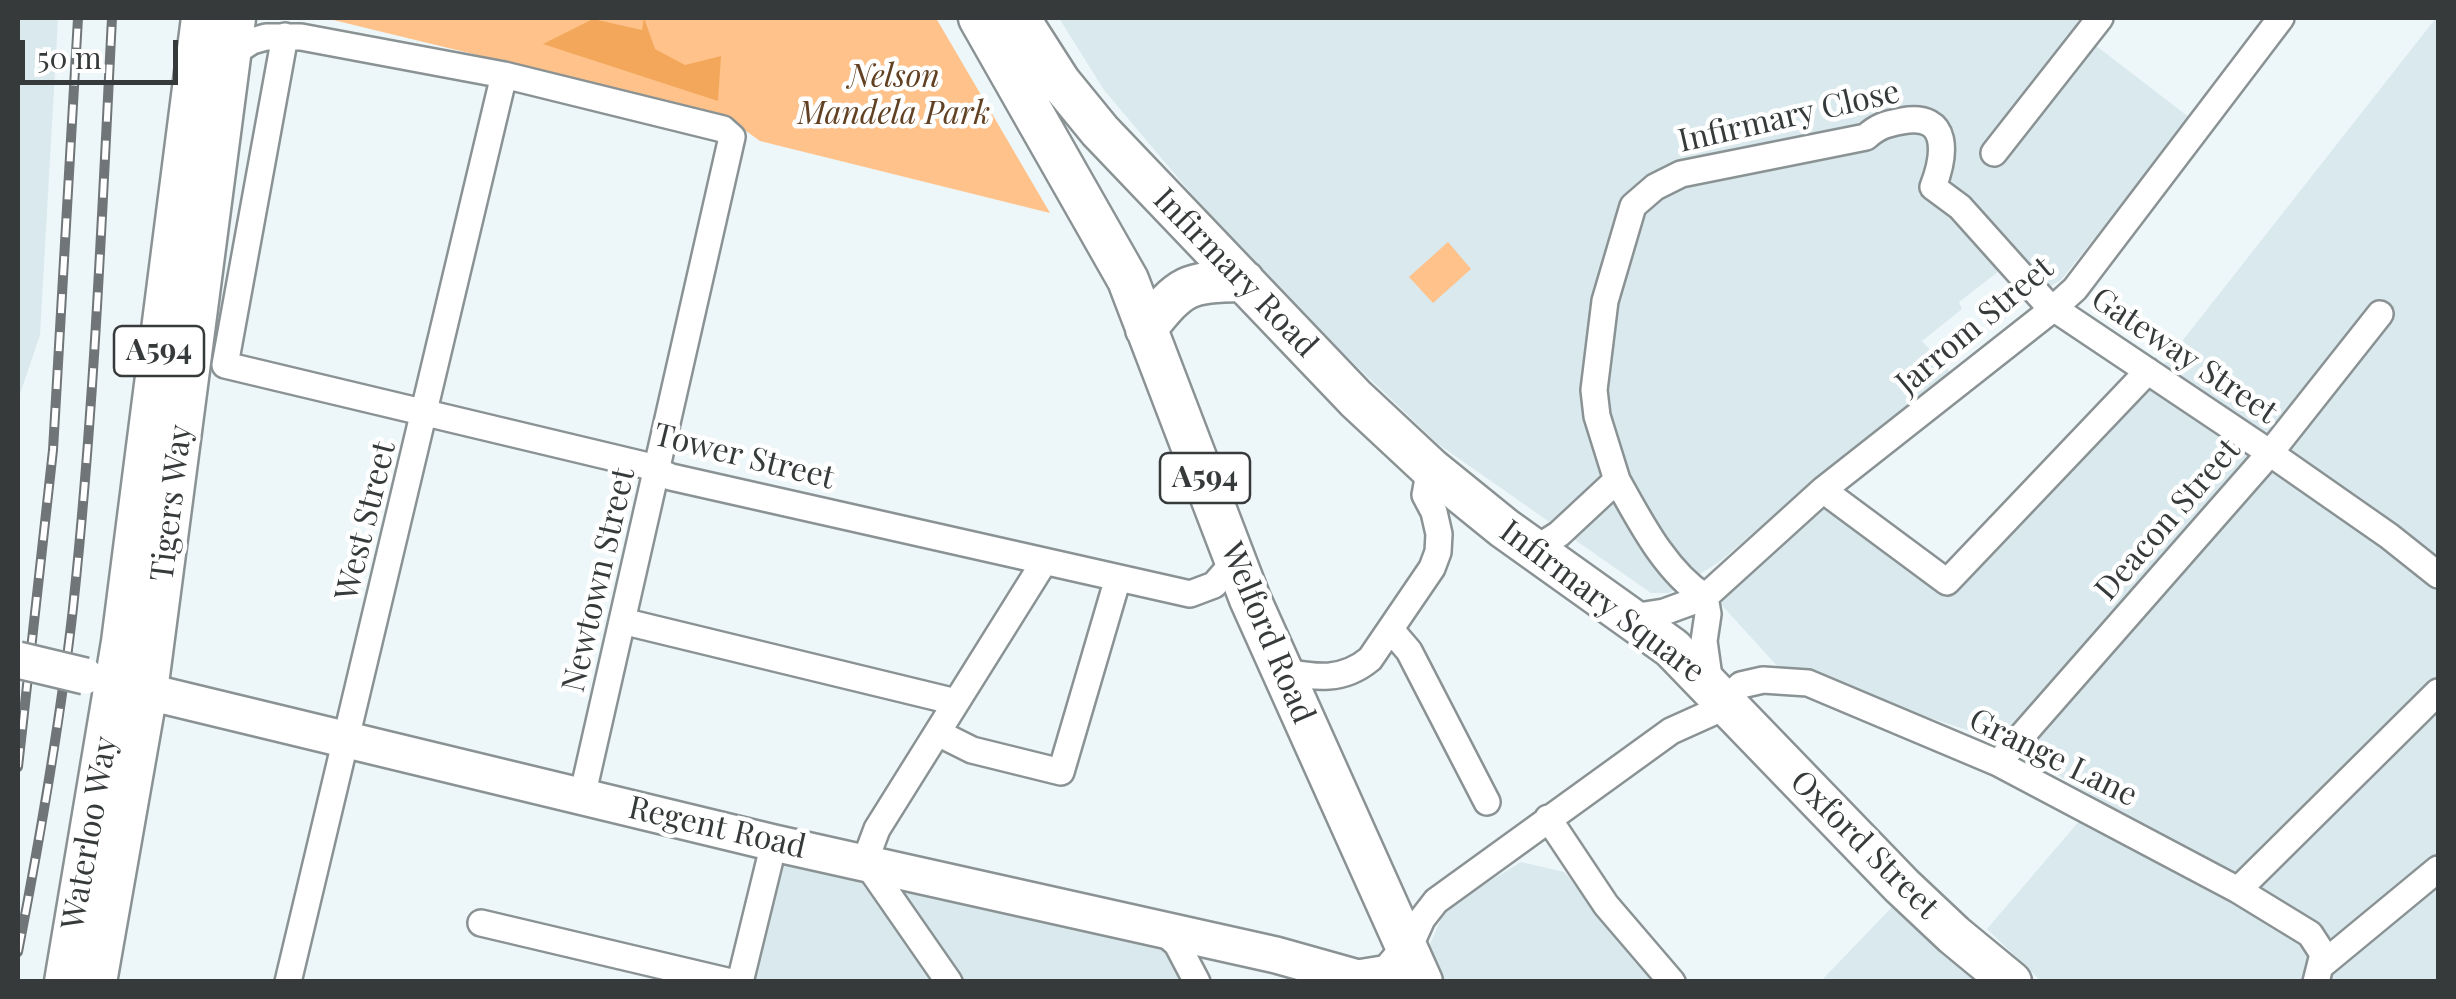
<!DOCTYPE html>
<html>
<head>
<meta charset="utf-8">
<style>
  body { margin:0 }
  #map { position:relative; width:2456px; height:999px; overflow:hidden; background:#edf6f8; font-family:"Playfair Display",serif }
  canvas { display:block }
  .frame { position:absolute; inset:0; border:20px solid #363a3b; pointer-events:none }
  .scale { position:absolute; left:20px; top:40px; width:158px; height:45px; box-sizing:border-box; border:5px solid #363a3b; border-top:0; padding-left:12px; font-size:30px; line-height:35px; white-space:nowrap; color:#363a3b; -webkit-text-stroke:8px #fff; paint-order:stroke }
</style>
</head>
<body>
<div id="map">
<canvas width="2456" height="999"></canvas>
<div class="frame"></div>
<div class="scale">50 m</div>
</div>
<script>
const context = document.querySelector('canvas').getContext('2d');
context.lineJoin = 'round';
function fill(path, color) {
  context.fillStyle = color;
  context.fill(path, 'evenodd');
}
function trace(path, color, width, dash) {
  context.strokeStyle = color;
  context.lineWidth = width;
  context.lineCap = dash ? 'butt' : 'round';
  context.setLineDash(dash || []);
  context.stroke(path);
}
function drawText(font, color, halo, rows, align = 'center') {
  context.font = font + ' "Playfair Display",serif';
  context.lineWidth = 9;
  context.setLineDash([]);
  context.textBaseline = 'middle';
  context.strokeStyle = halo;
  context.fillStyle = color;
  for (const [text, x, y, turn = 0] of rows) {
    context.save();
    context.translate(x, y);
    context.rotate((+turn || 0) * Math.PI / 180);
    context.textAlign = isNaN(turn) ? turn : align;
    if (halo) context.strokeText(text, 0, 0);
    context.fillText(text, 0, 0);
    context.restore();
  }
}
fill(new Path2D(`
  M 18,18 L 58,18 L 40,335 L 18,400 Z
  M 1059,18 L 2088,18 L 2078,32 L 2190,118 L 2061,280 L 2051,286 L 2021,254 L 1959,302 L 1962,309 L 1922,341 L 1952,374 L 1813,483 L 1719,562 L 1669,593 L 1651,593 L 1438,444 L 1254,268 L 1104,90 Z
  M 2436,18 L 2438,981 L 2041,981 L 1987,929 L 2098,799 L 2001,741 L 1780,669 L 1718,601 L 1824,506 L 1948,581 L 2165,363 Z
  M 781,850 L 860,868 L 939,982 L 751,982 Z
  M 1521,862 L 1564,872 L 1656,981 L 1442,981 L 1427,951 L 1446,908 Z
  M 891,876 L 1156,939 L 1169,952 L 1186,981 L 964,981 Z
  M 1895,904 L 1983,982 L 1820,982 Z`), '#d9e9ee');
fill(new Path2D(`
  M 325,18 L 936,18 L 1050,213 L 760,141 L 724,115 Z
  M 1448,242 L 1471,269 L 1433,303 L 1409,277 Z`), '#ffc28a');
fill(new Path2D(`
  M 644,18 L 655,49 L 685,65 L 721,56 L 718,101 L 543,44 L 593,19 L 642,30 Z`), '#f3a75b');
const street = new Path2D(`
  M 285,36 L 225,365 L 644,465 L 671,477 L 1190,594 L 1214,585 L 1236,560
  M 230,55 L 252,41 L 266,37 L 301,37 L 504,75 L 723,129 L 732,137 L 582,797
  M 1994,153 L 2100,18
  M 1617,480 C 1640,521 1665,571 1705,597
  M 1823,490 L 1947,582 L 2148,371
  M 1534,550 L 1559,534 L 1617,480 L 1597,416 L 1594,390 L 1605,301 L 1633,206 L 1655,187 L 1681,174 L 1866,137 C 1878,126 1886,124 1902,121 C 1951,112 1945,156 1933,187 L 1960,207 L 2046,303 L 2270,453 L 2389,536 L 2438,575
  M 1705,597 L 1708,614 L 1704,641 L 1710,684
  M 1632,617 L 1664,612 L 1705,597 L 1823,490 L 2054,308 L 2075,289 L 2281,18
  M 622,621 L 956,702
  M 1391,630 L 1409,651 L 1487,802
  M 1280,671 C 1314,677 1341,683 1370,659 L 1432,568 L 1438,552 L 1439,534 L 1434,512 L 1425,495 L 1430,468
  M 938,733 L 972,750 L 1061,772 L 1118,578
  M 1998,763 L 2270,453 L 2380,314
  M 1548,818 L 1606,905 L 1672,982
  M 2238,890 L 2438,692
  M 481,923 L 731,982
  M 1159,928 L 1177,944 L 1197,982
  M 1408,950 L 1422,919 L 1436,901 L 1671,731 L 1711,713 L 1741,685 L 1763,680 L 1808,683 L 1998,763 L 2238,890 L 2310,934 L 2323,954 L 2316,982
  M 2323,964 L 2438,869
  M 288,982 L 504,75
  M 740,982 L 774,843
  M 949,982 L 865,861 L 877,829 L 1044,562`);
const secondary = new Path2D(`
  M 120,685 L 774,843 L 1276,955 L 1358,978 L 1389,973 L 1408,950`);
const primary = new Path2D(`
  M 979,18 L 1128,280 L 1250,599 L 1422,982
  M 1019,18 L 1060,82 L 1100,131 L 1356,399 L 1430,468 L 1504,528 L 1672,648 L 1902,886 L 1954,935 L 2011,982
  M 1146,329 C 1182,284 1186,282 1244,281
  M 65,982 L 122,642 L 202,18
  M 96,982 L 147,691 L 235,18`);
trace(street, '#8a9294', 30);
trace(secondary, '#8a9294', 40);
trace(primary, '#8a9294', 45);
trace(street, '#fff', 25);
trace(secondary, '#fff', 35);
trace(primary, '#fff', 40);
const rail = new Path2D(`
  M 18,767 L 53,450 L 78,18
  M 18,952 C 40,838 60,724 73,608 C 94,412 102,214 112,18`);
trace(rail, '#707577', 10);
trace(rail, '#fff', 6, [19]);
const secondaryBridge = new Path2D(`
  M 18,660 L 85,676`);
trace(secondaryBridge, '#8a9294', 40, []);
trace(secondaryBridge, '#fff', 35);
for (const [x, y, w] of [
  [159,351,90],
  [1205,478,90]
]) {
  const box = new Path2D();
  box.roundRect(x - w / 2, y - 25, w, 50, 8);
  context.fillStyle = '#fff';
  context.fill(box);
  trace(box, '#363a3b', 2.5);
}
drawText('bold 30px', '#363a3b', null, [
  ["A594",159,351],
  ["A594",1205,478]
]);
drawText('italic 32px', '#614122', '#fff', [
  ["Nelson",894,77],
  ["Mandela Park",894,114]
]);
drawText('32px', '#363a3b', '#fff', [
  ["Infirmary Close",1789,117,-13],
  ["Infirmary Road",1235,273,46],
  ["Jarrom Street",1975,326,-40],
  ["Gateway Street",2184,356,34],
  ["Tower Street",744,457,14],
  ["Tigers Way",172,503,-83],
  ["Deacon Street",2168,520,-49],
  ["West Street",366,521,-76],
  ["Newtown Street",599,580,-77],
  ["Infirmary Square",1602,602,37],
  ["Welford Road",1267,633,67],
  ["Grange Lane",2053,758,26],
  ["Regent Road",717,828,13],
  ["Waterloo Way",90,833,-80],
  ["Oxford Street",1864,845,45]
]);
</script>
</body>
</html>
